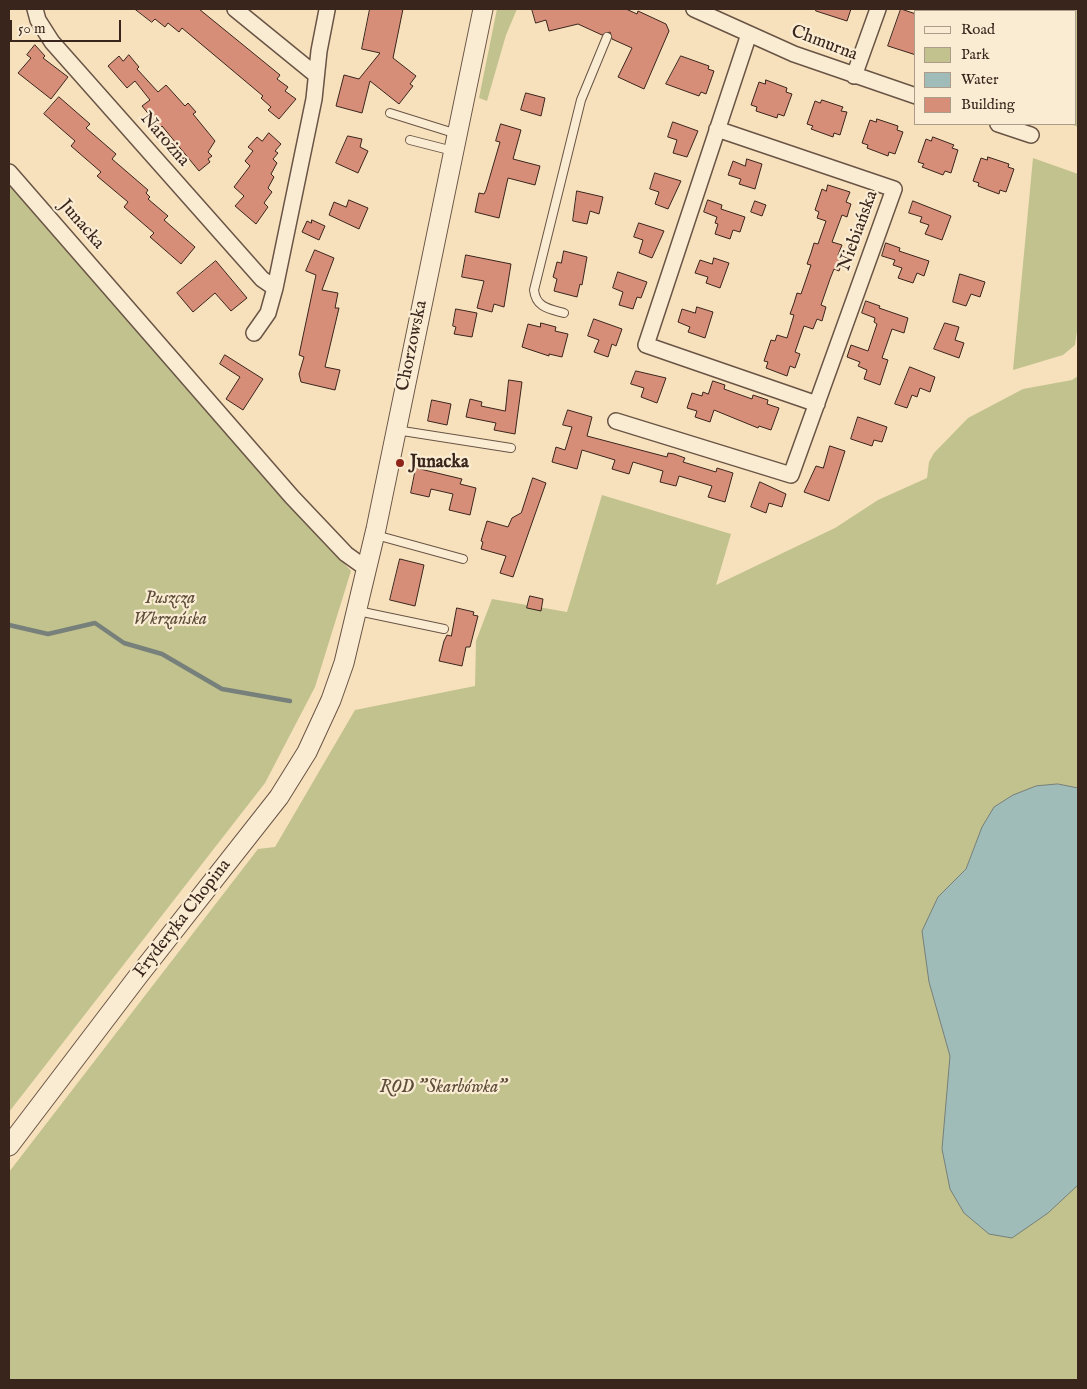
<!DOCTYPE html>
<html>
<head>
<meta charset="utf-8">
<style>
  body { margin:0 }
  #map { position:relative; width:1087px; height:1389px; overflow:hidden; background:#f7e1bc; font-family:"IM FELL English",serif }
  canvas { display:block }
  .frame { position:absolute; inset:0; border:10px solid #3a251d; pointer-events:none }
  .legend { position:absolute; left:914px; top:10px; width:162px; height:115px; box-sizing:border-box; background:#faecd3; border:1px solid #ad9c8a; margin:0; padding:6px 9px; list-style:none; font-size:15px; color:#3a251d }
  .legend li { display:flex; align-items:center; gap:10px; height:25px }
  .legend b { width:25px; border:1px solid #ad9c8a }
  .scale { position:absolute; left:10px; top:20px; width:111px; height:22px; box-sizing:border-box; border:2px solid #3a251d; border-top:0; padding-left:6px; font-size:15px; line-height:18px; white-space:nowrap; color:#3a251d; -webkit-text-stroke:4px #faecd3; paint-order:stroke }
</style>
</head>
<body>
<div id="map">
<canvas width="1087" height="1389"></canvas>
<div class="frame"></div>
<ul class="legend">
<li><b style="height:6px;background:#faecd3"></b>Road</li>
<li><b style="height:14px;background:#c1c28e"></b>Park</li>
<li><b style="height:14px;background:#9fbcb8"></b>Water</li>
<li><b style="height:14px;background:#d78e78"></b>Building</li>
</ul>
<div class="scale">50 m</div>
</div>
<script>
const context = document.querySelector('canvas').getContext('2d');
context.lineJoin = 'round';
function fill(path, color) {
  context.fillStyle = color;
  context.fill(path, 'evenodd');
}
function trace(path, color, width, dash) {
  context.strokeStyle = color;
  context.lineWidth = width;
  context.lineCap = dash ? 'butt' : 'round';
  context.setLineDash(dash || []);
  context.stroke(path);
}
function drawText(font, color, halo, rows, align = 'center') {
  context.font = font + ' "IM FELL English",serif';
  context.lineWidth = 4.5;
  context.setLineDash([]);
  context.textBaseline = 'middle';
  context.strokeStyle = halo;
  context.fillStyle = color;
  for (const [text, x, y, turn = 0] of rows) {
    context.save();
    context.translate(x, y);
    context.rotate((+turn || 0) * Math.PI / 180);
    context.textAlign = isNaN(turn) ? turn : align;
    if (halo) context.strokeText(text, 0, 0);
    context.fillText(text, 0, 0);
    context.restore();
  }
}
fill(new Path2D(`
  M 497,9 L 517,9 L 506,35 L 487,101 L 479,98 Z
  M 1045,9 L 1078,9 L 1078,127 L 1070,124 L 1076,124 L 1076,11 L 1045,11 Z
  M 1033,158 L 1078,174 L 1078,323 L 1075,345 L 1063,355 L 1013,370 Z
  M 9,184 L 351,571 L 315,687 L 265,783 L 9,1112 Z
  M 1078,376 L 1078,1380 L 9,1380 L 9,1172 L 258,849 L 275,847 L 355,710 L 475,686 L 476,641 L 492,599 L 567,612 L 602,495 L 731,534 L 716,585 L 835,528 L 878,500 L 927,478 L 929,462 L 934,453 L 968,418 L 1023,389 L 1072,380 Z`), '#c1c28e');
const water = new Path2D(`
  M 1058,784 L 1078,788 L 1078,1185 L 1048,1213 L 1012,1238 L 989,1234 L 964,1213 L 950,1189 L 942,1149 L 950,1056 L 929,982 L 922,931 L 938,897 L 966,869 L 982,827 L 994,807 L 1013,795 L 1036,786 Z`);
fill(water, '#9fbcb8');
trace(water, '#77807a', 1);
trace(new Path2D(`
  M 9,625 L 48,634 L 95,623 L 124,643 L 162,654 L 222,689 L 290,701`), '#77807a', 4.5);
const building = new Path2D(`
  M 135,9 L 199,9 L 280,75 L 277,79 L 288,87 L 285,91 L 296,99 L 279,119 L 268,110 L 271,107 L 261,98 L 263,96 L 182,28 L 179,32 L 168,23 L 165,27 L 155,19 L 152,22 Z
  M 370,9 L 403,9 L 393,58 L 416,76 L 410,84 L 413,86 L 399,104 L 370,81 L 362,113 L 336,106 L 344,75 L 359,79 L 380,53 L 362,49 Z
  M 532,9 L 626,9 L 637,14 L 638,11 L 666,24 L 669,31 L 644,89 L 618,77 L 632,48 L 612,39 L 610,32 L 602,35 L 578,24 L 549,31 L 546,20 L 536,23 Z
  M 816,9 L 851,9 L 847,21 L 816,11 Z
  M 901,9 L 916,14 L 916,55 L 888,46 Z
  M 35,45 L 45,56 L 43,58 L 68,77 L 51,99 L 18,73 L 31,58 L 27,55 Z
  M 129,55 L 139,67 L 137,69 L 158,92 L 166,85 L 185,106 L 188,103 L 196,112 L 193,114 L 215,141 L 208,152 L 212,156 L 208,159 L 210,162 L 199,171 L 162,126 L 160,128 L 142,106 L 150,100 L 135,81 L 127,88 L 108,66 L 119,56 L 123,61 Z
  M 681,56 L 709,66 L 708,69 L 714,71 L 706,94 L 701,92 L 699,96 L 666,84 Z
  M 766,80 L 787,88 L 786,92 L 792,94 L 784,116 L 778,114 L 777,118 L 756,111 L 757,107 L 751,105 L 759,82 L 765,84 Z
  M 526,93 L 545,98 L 541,116 L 521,110 Z
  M 59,97 L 90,124 L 86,128 L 116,154 L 112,159 L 148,190 L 146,193 L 150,197 L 148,199 L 168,216 L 164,220 L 195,247 L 181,264 L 150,237 L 154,233 L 124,207 L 128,202 L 97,176 L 101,172 L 71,146 L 75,141 L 44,114 Z
  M 822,100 L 843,107 L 841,111 L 847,112 L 840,135 L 834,133 L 833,137 L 811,129 L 813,126 L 807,124 L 815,101 L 820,103 Z
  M 877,119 L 898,126 L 897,130 L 903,132 L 895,154 L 889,152 L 888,156 L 867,148 L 868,145 L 862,143 L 870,120 L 876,122 Z
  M 673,122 L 698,131 L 687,157 L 673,153 L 677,140 L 668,137 Z
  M 501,124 L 521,130 L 513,159 L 540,166 L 535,185 L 508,178 L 499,218 L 475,212 L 479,193 L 484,194 L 486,190 L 500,142 L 496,141 Z
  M 269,133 L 281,144 L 275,151 L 278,153 L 273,159 L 277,163 L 271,174 L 274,177 L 268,188 L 272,192 L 264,203 L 268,207 L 256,224 L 235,206 L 244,196 L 234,187 L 250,166 L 245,161 L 253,151 L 248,147 L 257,137 L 262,141 Z
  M 348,136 L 362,139 L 360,147 L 368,151 L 358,173 L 336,163 Z
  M 933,137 L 954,145 L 952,148 L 958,150 L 951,173 L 945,171 L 943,175 L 922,167 L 924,164 L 918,162 L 926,139 L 931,141 Z
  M 988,157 L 1009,164 L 1008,167 L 1014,169 L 1006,192 L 1000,190 L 999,194 L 978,186 L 979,183 L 973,181 L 981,158 L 987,160 Z
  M 747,159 L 762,164 L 755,189 L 739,184 L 741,179 L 728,175 L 733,161 L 745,166 Z
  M 655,173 L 681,181 L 668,209 L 655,204 L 659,192 L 650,189 Z
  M 828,185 L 850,192 L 846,202 L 851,204 L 849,210 L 847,217 L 842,215 L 832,242 L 842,245 L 838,255 L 843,257 L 839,271 L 834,269 L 830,279 L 821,305 L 826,307 L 822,321 L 817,319 L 813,329 L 804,326 L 795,352 L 800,354 L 795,368 L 790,366 L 787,376 L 766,368 L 768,362 L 764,361 L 771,340 L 775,341 L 777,335 L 787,338 L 794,315 L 790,314 L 794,303 L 797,293 L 801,294 L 811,265 L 807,264 L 811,253 L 814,243 L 818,244 L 826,221 L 817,218 L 819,212 L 815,210 L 822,189 L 826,191 Z
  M 577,191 L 603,197 L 599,214 L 590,211 L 587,224 L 573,221 Z
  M 349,200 L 368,208 L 359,229 L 329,215 L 334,202 L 346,207 Z
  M 708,200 L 722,205 L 721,209 L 745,217 L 740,232 L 733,230 L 730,239 L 715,234 L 718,224 L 715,223 L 717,217 L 704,212 Z
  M 755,201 L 766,205 L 762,216 L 751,212 Z
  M 913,201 L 951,216 L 942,240 L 925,234 L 929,225 L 920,222 L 922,217 L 909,213 Z
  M 312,220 L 325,226 L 319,240 L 302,232 L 307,221 L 311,223 Z
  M 639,223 L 664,231 L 652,258 L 639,253 L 643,240 L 634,237 Z
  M 886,243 L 900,248 L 899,251 L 929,261 L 924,276 L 917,273 L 913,283 L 898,278 L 902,268 L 893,265 L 895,260 L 882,256 Z
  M 315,250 L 334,258 L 322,290 L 338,293 L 335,308 L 339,308 L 325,367 L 340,370 L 335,390 L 301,382 L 299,374 L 304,357 L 299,355 L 316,275 L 306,271 Z
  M 564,251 L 587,257 L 582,285 L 580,284 L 577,297 L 554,291 L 557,279 L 553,277 L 555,270 L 557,262 L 561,263 Z
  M 466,255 L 511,264 L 504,307 L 494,304 L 492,312 L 477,308 L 484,281 L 462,277 Z
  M 714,258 L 729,263 L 720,288 L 706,283 L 708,277 L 695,273 L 700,260 L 712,264 Z
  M 216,261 L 247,298 L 231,311 L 215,293 L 193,312 L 177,293 Z
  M 618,272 L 647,282 L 641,298 L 637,297 L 633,309 L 619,305 L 623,292 L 613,288 Z
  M 960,274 L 985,282 L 980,297 L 971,294 L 966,306 L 953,302 Z
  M 866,301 L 880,306 L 879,308 L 908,318 L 904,333 L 892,329 L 882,358 L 888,360 L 880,385 L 864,379 L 867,370 L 858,366 L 860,362 L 847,357 L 851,345 L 868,351 L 877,324 L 874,322 L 875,318 L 862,313 Z
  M 697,307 L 713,312 L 705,338 L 688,332 L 690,327 L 678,322 L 682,309 L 695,313 Z
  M 456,309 L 477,313 L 472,337 L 454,334 L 456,327 L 453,326 Z
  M 594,319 L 622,329 L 616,346 L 612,344 L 608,357 L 594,352 L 599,340 L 588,336 Z
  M 541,323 L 556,327 L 555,331 L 568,334 L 562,357 L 549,354 L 549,356 L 522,347 L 528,324 L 540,327 Z
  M 945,323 L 959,327 L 955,340 L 964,343 L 959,358 L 934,349 Z
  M 225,355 L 263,379 L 243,410 L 226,399 L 240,377 L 220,364 Z
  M 910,367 L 935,377 L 930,392 L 920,388 L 917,397 L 912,395 L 907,408 L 895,404 Z
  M 636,371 L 666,378 L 657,403 L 641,397 L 644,388 L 631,384 Z
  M 509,380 L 522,382 L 515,434 L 494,430 L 496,423 L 466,417 L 470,399 L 482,402 L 481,406 L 505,411 Z
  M 713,381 L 725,385 L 724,389 L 752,399 L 753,395 L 768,400 L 767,404 L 779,408 L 771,430 L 759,426 L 758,428 L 714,410 L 710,422 L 695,417 L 697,411 L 687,408 L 692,393 L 702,396 L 703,392 L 708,394 Z
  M 432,400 L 451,404 L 447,425 L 428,421 Z
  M 568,410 L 592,417 L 587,436 L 667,457 L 668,453 L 674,454 L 685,458 L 683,462 L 716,472 L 717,468 L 733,473 L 725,502 L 708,497 L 712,486 L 679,476 L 676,486 L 660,482 L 663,471 L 633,462 L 629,474 L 612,469 L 615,460 L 582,450 L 577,469 L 552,462 L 556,447 L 565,450 L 572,427 L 563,425 Z
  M 858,417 L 887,427 L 882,442 L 874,440 L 872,446 L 851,439 Z
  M 830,446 L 845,451 L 829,501 L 804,492 L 816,466 L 823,468 Z
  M 416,468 L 462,479 L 460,484 L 476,488 L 470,515 L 449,510 L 453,494 L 431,489 L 429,497 L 411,493 Z
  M 533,478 L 546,483 L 513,577 L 500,573 L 506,556 L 481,549 L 483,542 L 481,541 L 487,521 L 508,527 L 512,518 L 521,513 Z
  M 760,482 L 786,494 L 782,507 L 769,503 L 766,513 L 751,507 Z
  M 400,559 L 424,565 L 415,606 L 390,600 Z
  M 530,596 L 543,599 L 541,611 L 527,608 Z
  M 457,608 L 474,612 L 473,615 L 478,616 L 470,647 L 466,647 L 462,666 L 439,661 L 444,641 L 447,635 L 451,636 Z`);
fill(building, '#d78e78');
trace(building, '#3a251d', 1);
const service = new Path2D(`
  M 390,113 L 457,134
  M 410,140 L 453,151
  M 564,313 C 550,309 536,308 534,290 L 581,100 L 607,37
  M 396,430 L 511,448
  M 383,537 L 463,559
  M 358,611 L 444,629`);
const minor = new Path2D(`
  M 35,9 L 38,20 L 52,42 L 262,279 L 275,288
  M 235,9 L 316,75
  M 694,9 L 794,54 L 916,96
  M 968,9 L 976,11
  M 749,34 L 646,345 L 817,404
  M 854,76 L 878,9
  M 998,124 L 1031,135
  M 9,172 L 292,497 L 346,554 L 367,569
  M 254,333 L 268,313 L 275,288 L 314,99 L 319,51 L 327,10
  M 616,421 L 791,475 L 894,189 L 717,129`);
const tertiary = new Path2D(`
  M 9,1146 L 139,975 L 279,797 L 307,752 L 331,700 L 344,663 L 376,529 L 483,9`);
trace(service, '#695445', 10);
trace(minor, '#695445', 18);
trace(tertiary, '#695445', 21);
trace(service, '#faecd3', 8);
trace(minor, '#faecd3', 15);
trace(tertiary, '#faecd3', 19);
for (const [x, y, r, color] of [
  [400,463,5,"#8f2418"]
]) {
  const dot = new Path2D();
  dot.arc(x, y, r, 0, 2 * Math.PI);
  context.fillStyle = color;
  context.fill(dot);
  trace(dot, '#faecd3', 2);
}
drawText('18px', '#3a251d', '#faecd3', [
  ["Chmurna",824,44,21],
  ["Narożna",164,140,49],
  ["Junacka",81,225,49],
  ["Niebiańska",859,231,-70],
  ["Chorzowska",413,346,-78],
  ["Fryderyka Chopina",183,919,-52]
]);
drawText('bold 18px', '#3a251d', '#faecd3', [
  ["Junacka",410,463]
], 'left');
drawText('italic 18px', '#5c4c39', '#faecd3', [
  ["Puszcza",170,599],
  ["Wkrzańska",170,620],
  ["ROD \"Skarbówka\"",443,1088]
]);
</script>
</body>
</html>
